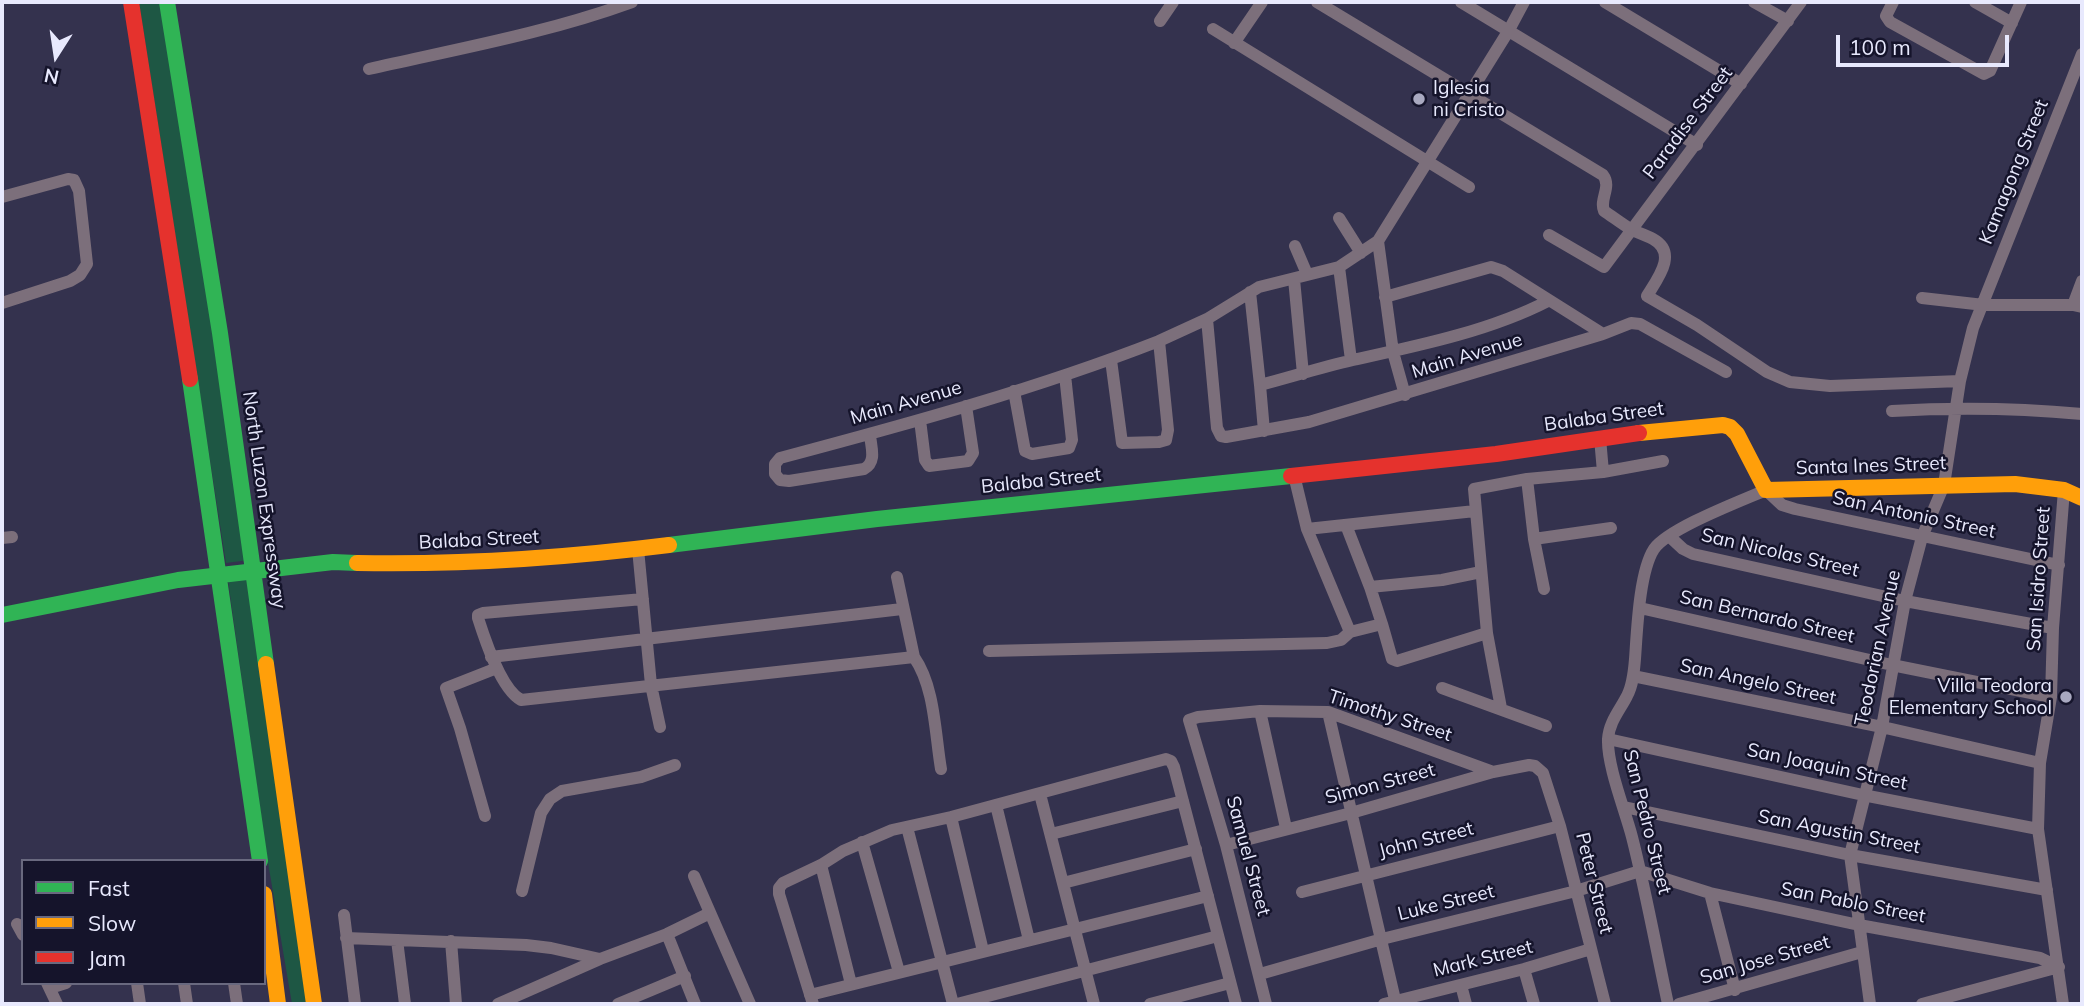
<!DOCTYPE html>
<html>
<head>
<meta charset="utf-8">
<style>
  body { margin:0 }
  #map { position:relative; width:2084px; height:1006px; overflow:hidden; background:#34324e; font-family:Mulish,sans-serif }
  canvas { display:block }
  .frame { position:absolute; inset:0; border:4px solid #e8e9fd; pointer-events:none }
  .legend { position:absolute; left:21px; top:859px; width:245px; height:126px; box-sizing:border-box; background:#15142b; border:2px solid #69697f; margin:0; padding:9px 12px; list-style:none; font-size:21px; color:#e8e9fd }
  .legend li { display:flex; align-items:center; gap:14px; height:35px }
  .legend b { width:35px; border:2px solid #69697f }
  .north { position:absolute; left:21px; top:21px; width:70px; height:70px; -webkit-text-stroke:5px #15142b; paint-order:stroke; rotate:192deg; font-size:19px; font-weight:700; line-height:28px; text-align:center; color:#e8e9fd }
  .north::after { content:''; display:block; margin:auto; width:24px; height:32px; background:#e8e9fd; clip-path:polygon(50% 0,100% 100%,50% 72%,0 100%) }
  .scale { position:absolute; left:1836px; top:35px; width:173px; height:32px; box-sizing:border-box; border:4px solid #e8e9fd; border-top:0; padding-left:9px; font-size:21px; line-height:24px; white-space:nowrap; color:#e8e9fd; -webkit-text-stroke:5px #15142b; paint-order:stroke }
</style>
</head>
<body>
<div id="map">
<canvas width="2084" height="1006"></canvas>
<div class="frame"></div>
<ul class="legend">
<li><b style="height:9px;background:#30b455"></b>Fast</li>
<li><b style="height:9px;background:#ff9f0a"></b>Slow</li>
<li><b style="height:9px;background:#e5322d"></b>Jam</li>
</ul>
<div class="north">N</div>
<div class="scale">100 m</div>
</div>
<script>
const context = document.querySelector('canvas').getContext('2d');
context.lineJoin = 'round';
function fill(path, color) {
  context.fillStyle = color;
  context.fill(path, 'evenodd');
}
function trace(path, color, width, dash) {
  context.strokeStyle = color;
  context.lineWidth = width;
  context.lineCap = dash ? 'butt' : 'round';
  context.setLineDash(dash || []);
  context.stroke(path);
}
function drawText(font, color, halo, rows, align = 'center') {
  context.font = font + ' Mulish,sans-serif';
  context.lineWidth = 5;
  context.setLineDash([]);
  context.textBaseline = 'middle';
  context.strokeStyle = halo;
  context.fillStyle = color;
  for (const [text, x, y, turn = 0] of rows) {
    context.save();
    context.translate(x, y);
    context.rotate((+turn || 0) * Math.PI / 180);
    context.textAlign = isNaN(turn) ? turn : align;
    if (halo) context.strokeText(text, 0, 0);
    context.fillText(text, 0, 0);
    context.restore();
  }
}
fill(new Path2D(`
  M 139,2 L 163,2 L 249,560 L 226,563 Z
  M 250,570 L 309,1004 L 292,1004 L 265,845 L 227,573 Z`), '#1e5744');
trace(new Path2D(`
  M 1317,2 L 1603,175 C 1612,187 1599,199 1604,211 C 1613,217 1622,224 1632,230 C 1639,233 1646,235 1653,239 C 1678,253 1658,278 1647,296 L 1697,325 L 1767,372 L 1790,382 L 1830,386 L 1960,381
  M 1461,2 L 1697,145
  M 1605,2 L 1741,84
  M 1754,2 L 1788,21
  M 1893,2 L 1886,16 L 1890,22 L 1984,74 L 1990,71 L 2021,2
  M 1975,2 L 2012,23
  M 1160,21 L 1173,2
  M 1213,29 L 1469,187
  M 1234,43 L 1262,2
  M 369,69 C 457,49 547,33 632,2
  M 2,197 L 68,179 L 74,180 L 79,191 L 87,264 L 80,275 L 70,281 L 2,303
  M 1339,218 L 1361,253
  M 1549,235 L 1604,267 L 1801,2
  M 1378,241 L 1393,352 L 1405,395
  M 1295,246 L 1307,274
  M 1339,267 L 1351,360
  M 1294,279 L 1303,374
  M 1250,292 L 1260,385
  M 1922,298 L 1984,305 L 2073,305 L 2082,307
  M 2073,305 L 2082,281
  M 1207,319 L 1217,428 L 1221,436 L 1226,437 L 1309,422 L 1603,334 L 1503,271 L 1491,267 L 1385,297
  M 1603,334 L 1631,323 L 1640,324 L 1726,372
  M 1159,341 L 1207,319 L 1259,287 L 1339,267 L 1378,241 L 1509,30 L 1524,2
  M 1014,391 L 1025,451 L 1032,454 L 1069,448 L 1072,440 L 1065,375
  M 1892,411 C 1956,407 2018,408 2082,414
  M 920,420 L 925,460 L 929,466 L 968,461 L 973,453 L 966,406
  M 1264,431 L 1260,385 C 1291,377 1322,367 1353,360 C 1417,346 1490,331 1548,301
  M 870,435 C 871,447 877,462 864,469 L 789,481 L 780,480 L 775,474 L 775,464 L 780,458 C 908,424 1036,389 1159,341 L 1168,430 L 1166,440 L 1159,442 L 1122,443 L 1111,360
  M 1600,438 L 1603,472
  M 1527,479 L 1534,539 L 1544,589
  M 1346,525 L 1370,587
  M 1307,529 L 1475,511
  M 1669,536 L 1683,549 L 1693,554 L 1905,601 L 2053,628
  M 2,538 L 12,537
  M 1534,539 L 1611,528
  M 638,549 L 651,685 L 660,727
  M 897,577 L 914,657 C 935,687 935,734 941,769
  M 643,599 L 483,613 L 478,615 L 478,618 C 485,640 501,689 521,700 L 914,657
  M 1640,608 L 1892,665 L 2051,697
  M 1382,624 L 1392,659 L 1397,661 L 1487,633
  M 1350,632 L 1382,624 L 1370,587 L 1442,580 L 1481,572
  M 989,651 L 1327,643 L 1341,640 L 1350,632 L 1307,529 L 1294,475
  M 491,657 L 902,609
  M 1633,676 L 1882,727 L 2040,763
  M 1442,688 L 1546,726
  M 1501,708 L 1487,633 L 1474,489 L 1527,479 L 1603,472 L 1663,461
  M 1260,711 L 1286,828
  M 1328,712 L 1396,1004
  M 1608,739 L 1863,795 L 2038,829
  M 1040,794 L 1094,1004
  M 996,805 L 1029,940
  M 1624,807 L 1850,855 L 2047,890
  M 485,816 L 460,728 L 446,688 L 497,668
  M 951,817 L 983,951
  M 907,827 L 953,1004
  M 1051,834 L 1183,801
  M 862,842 L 899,972
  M 1226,845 L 1351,813 L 1493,772 L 1529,765 L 1535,766 L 1543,773 L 1560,826 L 1605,1004
  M 821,865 L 851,984
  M 694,876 L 750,1004
  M 1063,883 L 1196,849
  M 522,891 L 541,813 L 550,799 L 562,791 L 641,777 L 675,765
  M 1302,892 L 1560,826
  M 1710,893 L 1735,990
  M 344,915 L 355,1004
  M 17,924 L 23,935
  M 667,934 L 695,1004
  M 346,938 L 526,945 L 551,948 L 600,959 L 667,934 L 710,913
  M 397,940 L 405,1004
  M 451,941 L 456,1004
  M 1524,969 L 1534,1004
  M 1260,974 L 1382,939 L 1576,891 L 1640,871 L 1710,893 L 1859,925 L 2040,958 L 2059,967
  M 47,983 L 57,1004
  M 137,983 L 140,1004
  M 184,983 L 187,1004
  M 234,983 L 237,1004
  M 1461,985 L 1466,1004
  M 50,988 L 66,983
  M 810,995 L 1208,896
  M 498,1004 L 600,959
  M 618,1004 L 685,976
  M 813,1004 L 779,894 L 779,888 L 783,883 L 821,865 L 843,851 L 892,830 L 951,817 L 1166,759 L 1171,761 L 1174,767 L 1236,1004
  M 957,1004 L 1218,936
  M 1150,1004 L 1230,983
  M 1266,1004 L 1226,845 L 1189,720 L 1198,717 L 1260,711 L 1328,712 L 1493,772
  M 1384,1004 L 1524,969 L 1591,949
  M 1668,1004 C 1656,948 1646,892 1632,837 C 1625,810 1607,766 1608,739 C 1609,722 1620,710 1627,696 C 1633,685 1634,671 1635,659 C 1637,632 1639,572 1654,549 C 1669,528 1741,501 1766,490 L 1782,505 L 1795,509 L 2059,565
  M 1679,1004 L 1862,952
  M 1870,1004 L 1850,855 L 1882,727 L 1905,601 L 1922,537 L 1944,485 L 1960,381 L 1973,328 L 2082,54
  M 1922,1004 L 2059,967
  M 2063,1004 L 2038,829 L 2040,763 L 2051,697 L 2053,628 L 2064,490`), '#7c6f7b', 12);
trace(new Path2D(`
  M 167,2 L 220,333 L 266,664
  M 190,379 L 260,861
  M 669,545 L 877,519 L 1291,476
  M 2,615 L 178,580 L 333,562 L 357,563`), '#30b455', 16);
trace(new Path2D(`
  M 1639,433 L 1723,425 L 1730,427 L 1737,434 L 1766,490 L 2015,484 L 2064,490 L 2082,498
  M 357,563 C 462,565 565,558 669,545
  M 266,664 L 314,1004
  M 264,894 L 278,1004`), '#ff9f0a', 16);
trace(new Path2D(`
  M 131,2 L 190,379
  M 1291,476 L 1496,454 L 1639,433`), '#e5322d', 16);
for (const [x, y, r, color] of [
  [1419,99,7,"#a9a9c0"],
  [2066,697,7,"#a9a9c0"]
]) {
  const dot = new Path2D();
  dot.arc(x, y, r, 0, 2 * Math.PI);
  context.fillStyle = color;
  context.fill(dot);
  trace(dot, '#15142b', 2.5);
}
drawText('19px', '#e8e9fd', '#15142b', [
  ["Iglesia",1433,88],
  ["ni Cristo",1433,110],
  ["Villa Teodora",2052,686,"right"],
  ["Elementary School",2052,708,"right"]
], 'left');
drawText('19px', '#e8e9fd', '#15142b', [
  ["Paradise Street",1688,123,-53],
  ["Kamagong Street",2014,172,-68],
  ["Main Avenue",1467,356,-17],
  ["Main Avenue",906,403,-16],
  ["Balaba Street",1604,417,-8],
  ["Santa Ines Street",1871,466,-2],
  ["Balaba Street",1041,481,-6],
  ["North Luzon Expressway",264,500,82],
  ["San Antonio Street",1914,515,12],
  ["Balaba Street",479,540,-3],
  ["San Nicolas Street",1780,553,13],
  ["San Isidro Street",2039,579,-86],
  ["San Bernardo Street",1767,617,13],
  ["Teodorian Avenue",1878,648,-78],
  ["San Angelo Street",1758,682,12],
  ["Timothy Street",1390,716,18],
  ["San Joaquin Street",1827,767,12],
  ["Simon Street",1380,784,-15],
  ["San Pedro Street",1647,822,76],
  ["San Agustin Street",1839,832,11],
  ["John Street",1426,840,-14],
  ["Samuel Street",1248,856,75],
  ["Peter Street",1594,883,76],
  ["Luke Street",1446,903,-14],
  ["San Pablo Street",1853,903,11],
  ["Mark Street",1483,959,-14],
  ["San Jose Street",1765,960,-16]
]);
</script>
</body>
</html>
